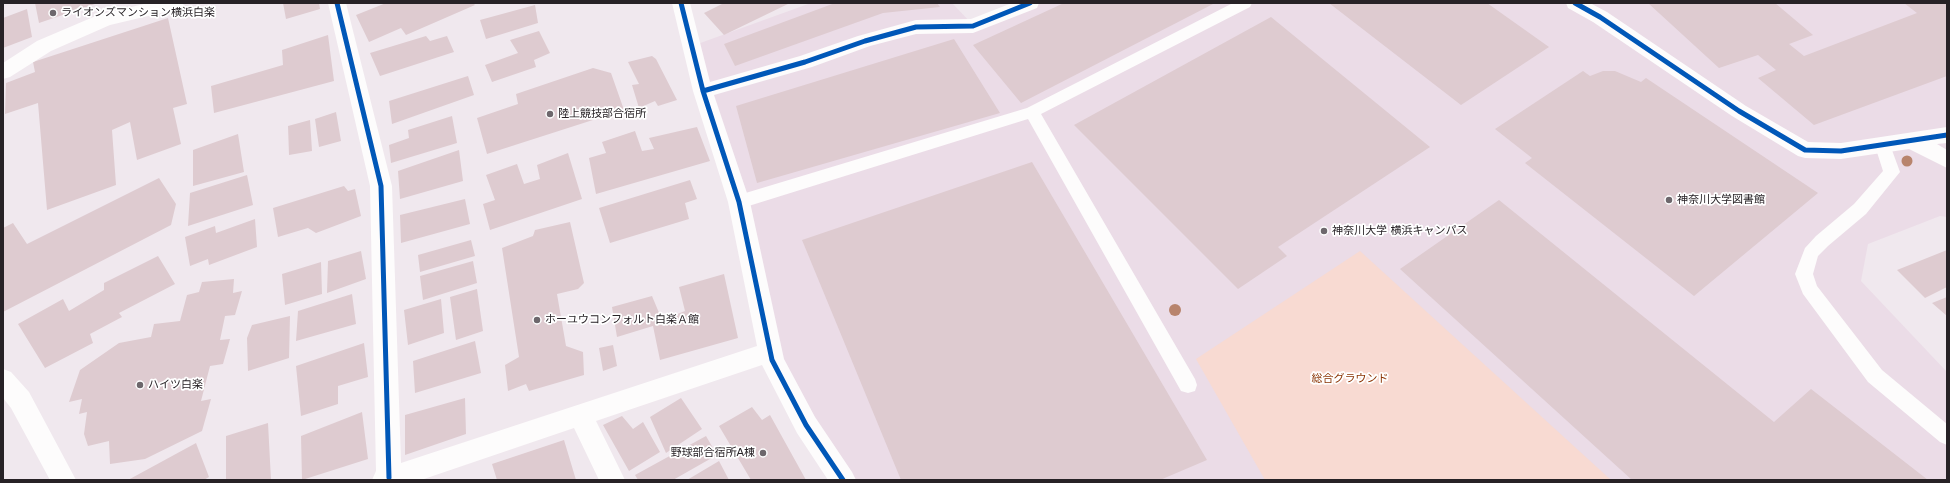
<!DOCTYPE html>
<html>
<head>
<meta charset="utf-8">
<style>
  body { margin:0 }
  #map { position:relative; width:1950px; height:483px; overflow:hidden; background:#f0e8ee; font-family:"DejaVu Sans",sans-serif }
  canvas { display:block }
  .frame { position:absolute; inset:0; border:4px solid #272226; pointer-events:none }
</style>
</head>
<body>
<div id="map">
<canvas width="1950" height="483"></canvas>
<div class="frame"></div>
</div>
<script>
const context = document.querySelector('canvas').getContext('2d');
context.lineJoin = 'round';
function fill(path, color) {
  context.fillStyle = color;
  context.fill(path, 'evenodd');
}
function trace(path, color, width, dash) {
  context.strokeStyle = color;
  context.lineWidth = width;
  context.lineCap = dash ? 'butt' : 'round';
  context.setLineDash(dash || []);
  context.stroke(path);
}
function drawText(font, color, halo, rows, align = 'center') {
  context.font = font + ' "DejaVu Sans","Noto Sans JP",sans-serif';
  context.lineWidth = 3.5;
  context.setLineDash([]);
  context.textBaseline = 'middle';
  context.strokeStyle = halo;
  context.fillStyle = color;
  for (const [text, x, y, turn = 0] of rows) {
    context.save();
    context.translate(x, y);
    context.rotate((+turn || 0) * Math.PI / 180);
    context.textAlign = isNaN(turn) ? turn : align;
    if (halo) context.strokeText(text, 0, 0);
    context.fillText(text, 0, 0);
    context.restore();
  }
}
fill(new Path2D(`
  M 811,3 L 952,3 L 974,26 L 1030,3 L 1947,3 L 1947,217 L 1940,216 L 1868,244 L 1861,281 L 1947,372 L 1947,480 L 843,480 L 770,352 L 692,46 Z`), '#ebdce7');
fill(new Path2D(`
  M 1360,251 L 1611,480 L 1265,480 L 1196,359 Z`), '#f8dad2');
fill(new Path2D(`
  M 35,3 L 98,3 L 39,23 Z
  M 283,3 L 319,3 L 320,9 L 286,19 Z
  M 386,3 L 473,3 L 475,5 L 406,35 L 401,28 L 369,42 L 356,15 Z
  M 724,3 L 790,3 L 724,35 L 704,13 Z
  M 835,3 L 937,3 L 940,7 L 883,13 L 735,66 L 724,44 Z
  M 1064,3 L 1215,3 L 1021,103 L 973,45 Z
  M 1329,3 L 1487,3 L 1549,47 L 1461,105 Z
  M 1648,3 L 1775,3 L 1813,35 L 1789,44 L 1804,56 L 1917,13 L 1904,3 L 1947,3 L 1947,76 L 1814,125 L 1758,78 L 1776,70 L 1758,55 L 1719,68 Z
  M 535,5 L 538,23 L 486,39 L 480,20 Z
  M 27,9 L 32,37 L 3,48 L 3,18 Z
  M 1271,17 L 1430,147 L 1278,247 L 1287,256 L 1238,289 L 1074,125 Z
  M 168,18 L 187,104 L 173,108 L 181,144 L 137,160 L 130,122 L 112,130 L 116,185 L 47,210 L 38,103 L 5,114 L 6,83 L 35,72 L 33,62 Z
  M 539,31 L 550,53 L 534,60 L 536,67 L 492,82 L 485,65 L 518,53 L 510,40 Z
  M 328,35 L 334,81 L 214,113 L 211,86 L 283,65 L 282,50 Z
  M 426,36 L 430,41 L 447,36 L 454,52 L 380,76 L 370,53 Z
  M 954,39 L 1000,113 L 757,183 L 736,106 Z
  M 652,56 L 656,59 L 677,100 L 658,106 L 655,101 L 639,108 L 632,85 L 639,84 L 628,62 Z
  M 593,68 L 611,73 L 624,110 L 487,154 L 477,118 L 518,104 L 516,94 Z
  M 1583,71 L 1590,76 L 1603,71 L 1615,71 L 1641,82 L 1646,78 L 1818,193 L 1694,296 L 1525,163 L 1532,158 L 1495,129 Z
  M 468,76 L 474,95 L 392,124 L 389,101 Z
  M 336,112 L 341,141 L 319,147 L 315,119 Z
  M 452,116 L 457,143 L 391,163 L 389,145 L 409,138 L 408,130 Z
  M 310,120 L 312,151 L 289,155 L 288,126 Z
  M 697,127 L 710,161 L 596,194 L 589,158 L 606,153 L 602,142 L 635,131 L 642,151 L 654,149 L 649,138 Z
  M 238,134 L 244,172 L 193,186 L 193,150 Z
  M 459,150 L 463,181 L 400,199 L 398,171 Z
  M 568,153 L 582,199 L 490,230 L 483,204 L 495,200 L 486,175 L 517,164 L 524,184 L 540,179 L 537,165 Z
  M 1032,162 L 1207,460 L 1160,480 L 901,480 L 802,240 Z
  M 247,175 L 253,205 L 188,226 L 190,193 Z
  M 159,178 L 176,204 L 171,225 L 3,312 L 3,228 L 13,223 L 27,244 Z
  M 690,180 L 697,199 L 685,203 L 689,219 L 610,243 L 599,208 Z
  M 344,186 L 348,191 L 355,189 L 361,216 L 316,233 L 308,228 L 278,237 L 273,208 Z
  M 465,199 L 470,224 L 401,243 L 400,215 Z
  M 1499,200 L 1774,422 L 1811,389 L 1928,480 L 1632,480 L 1400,269 Z
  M 255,219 L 257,247 L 209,265 L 208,259 L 190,266 L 185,237 L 215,226 L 216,233 Z
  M 570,222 L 584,283 L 578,289 L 557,294 L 566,346 L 583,352 L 584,375 L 529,391 L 526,384 L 508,391 L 505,365 L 519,357 L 502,248 L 533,236 L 535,230 Z
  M 471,240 L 475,256 L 420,272 L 418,255 Z
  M 1947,250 L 1947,287 L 1925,298 L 1897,270 Z
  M 361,251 L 366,279 L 327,293 L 328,261 Z
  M 158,256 L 175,284 L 119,313 L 122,317 L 90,334 L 93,343 L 45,368 L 18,324 L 63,299 L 69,311 L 104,290 L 104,283 Z
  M 473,261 L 477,283 L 423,300 L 420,276 Z
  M 321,262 L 322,294 L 285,305 L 282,274 Z
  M 724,274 L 738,338 L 660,360 L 653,326 L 617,337 L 612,307 L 652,296 L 662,320 L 685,311 L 679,287 Z
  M 234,279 L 233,293 L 242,291 L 235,315 L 225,316 L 220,340 L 230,339 L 223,364 L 210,366 L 201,401 L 211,399 L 202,431 L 145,459 L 110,464 L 109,441 L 88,446 L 84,434 L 87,412 L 79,414 L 82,399 L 69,402 L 80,370 L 119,343 L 151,337 L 154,324 L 180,321 L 187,295 L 199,292 L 202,282 Z
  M 477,289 L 483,331 L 456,340 L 450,297 Z
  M 352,294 L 356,324 L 296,341 L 298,311 Z
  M 1947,297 L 1947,316 L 1932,303 Z
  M 441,299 L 444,333 L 408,345 L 404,310 Z
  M 290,316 L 289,358 L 248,371 L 247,338 L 252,325 Z
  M 475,341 L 481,373 L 415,393 L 413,361 Z
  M 364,343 L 368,377 L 338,386 L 338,404 L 301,416 L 296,366 Z
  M 613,345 L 617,366 L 603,371 L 599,348 Z
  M 465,398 L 466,434 L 405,455 L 405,415 Z
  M 681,398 L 702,429 L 666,453 L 650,417 Z
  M 752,407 L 762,420 L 770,415 L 806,480 L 751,480 L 719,426 Z
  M 362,412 L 368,459 L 302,480 L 301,436 Z
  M 622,416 L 633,429 L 643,422 L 660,452 L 629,471 L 603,425 Z
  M 268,423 L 271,480 L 226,480 L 226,436 Z
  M 706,436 L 717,455 L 673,480 L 638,480 L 635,475 Z
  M 564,440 L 576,480 L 497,480 L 492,464 Z
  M 196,443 L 209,477 L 204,480 L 128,480 Z
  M 719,461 L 729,480 L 687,480 Z`), '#decbd0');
fill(new Path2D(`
  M 1233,3 L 1252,3 L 1250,7 L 1041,114 L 1195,379 L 1197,385 L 1195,391 L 1188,393 L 1181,391 L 1028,119 L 739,209 L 733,207 L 731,202 L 733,197 L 739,195 L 1027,108 Z
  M 1883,140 L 1889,142 L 1900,172 L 1866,214 L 1828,246 L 1818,256 L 1813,274 L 1817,286 L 1882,370 L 1947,424 L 1947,445 L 1940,442 L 1868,382 L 1803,294 L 1795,274 L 1805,248 L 1816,236 L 1854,204 L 1883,171 L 1875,146 L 1877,142 Z`), '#fdfcfc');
fill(new Path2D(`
  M 148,3 L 184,3 L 182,8 L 110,25 L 51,51 L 10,77 L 3,79 L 3,63 L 37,41 L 98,15 Z
  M 328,3 L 346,3 L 392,186 L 401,463 L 757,346 L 728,202 L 693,91 L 672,3 L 690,3 L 710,82 L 800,56 L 858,36 L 916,20 L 971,19 L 1012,3 L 1039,3 L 1037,8 L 973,33 L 916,34 L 870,46 L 812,67 L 714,95 L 750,202 L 784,359 L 815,417 L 852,472 L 856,480 L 828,480 L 797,433 L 762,365 L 596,421 L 625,480 L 599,480 L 574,428 L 421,480 L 372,480 L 376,471 L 370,186 Z
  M 1566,3 L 1590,3 L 1607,12 L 1746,106 L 1808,142 L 1841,143 L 1947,127 L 1947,143 L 1937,144 L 1947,150 L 1947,168 L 1909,149 L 1841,159 L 1805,158 L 1798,156 L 1732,116 L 1593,22 L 1568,8 Z
  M 3,369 L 11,372 L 29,392 L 76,480 L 50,480 L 11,408 L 3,398 Z`), '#fdfcfc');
trace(new Path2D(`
  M 337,3 L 381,186 L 389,478
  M 681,3 L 703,91 L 739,202 L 772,360 L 806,425 L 843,480
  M 1575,3 L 1600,17 L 1739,111 L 1805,150 L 1841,151 L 1947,135
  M 703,91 L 805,62 L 865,41 L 916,27 L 973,26 L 1030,3`), '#0057b8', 5);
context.fillStyle = '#b8846d';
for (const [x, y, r] of [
  [1907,161,5.5],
  [1175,310,6]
]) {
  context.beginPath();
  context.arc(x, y, r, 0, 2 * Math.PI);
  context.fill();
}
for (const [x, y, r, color] of [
  [53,13,4,"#6d676c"],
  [550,114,4,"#6d676c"],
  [1669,200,4,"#6d676c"],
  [1324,231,4,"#6d676c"],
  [537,320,4,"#6d676c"],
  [140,385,4,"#6d676c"],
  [763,453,4,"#6d676c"]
]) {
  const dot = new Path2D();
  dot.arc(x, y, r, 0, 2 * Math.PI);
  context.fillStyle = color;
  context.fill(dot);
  trace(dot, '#fff', 1.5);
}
drawText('11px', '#272226', '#fff', [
  ["ライオンズマンション横浜白楽",61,13],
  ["陸上競技部合宿所",558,114],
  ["神奈川大学図書館",1677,200],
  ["神奈川大学 横浜キャンパス",1332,231],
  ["ホーユウコンフォルト白楽Ａ館",545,320],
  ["ハイツ白楽",148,385],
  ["野球部合宿所A棟",755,453,"right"]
], 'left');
drawText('11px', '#8a3303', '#fff', [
  ["総合グラウンド",1350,379]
]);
</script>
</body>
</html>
